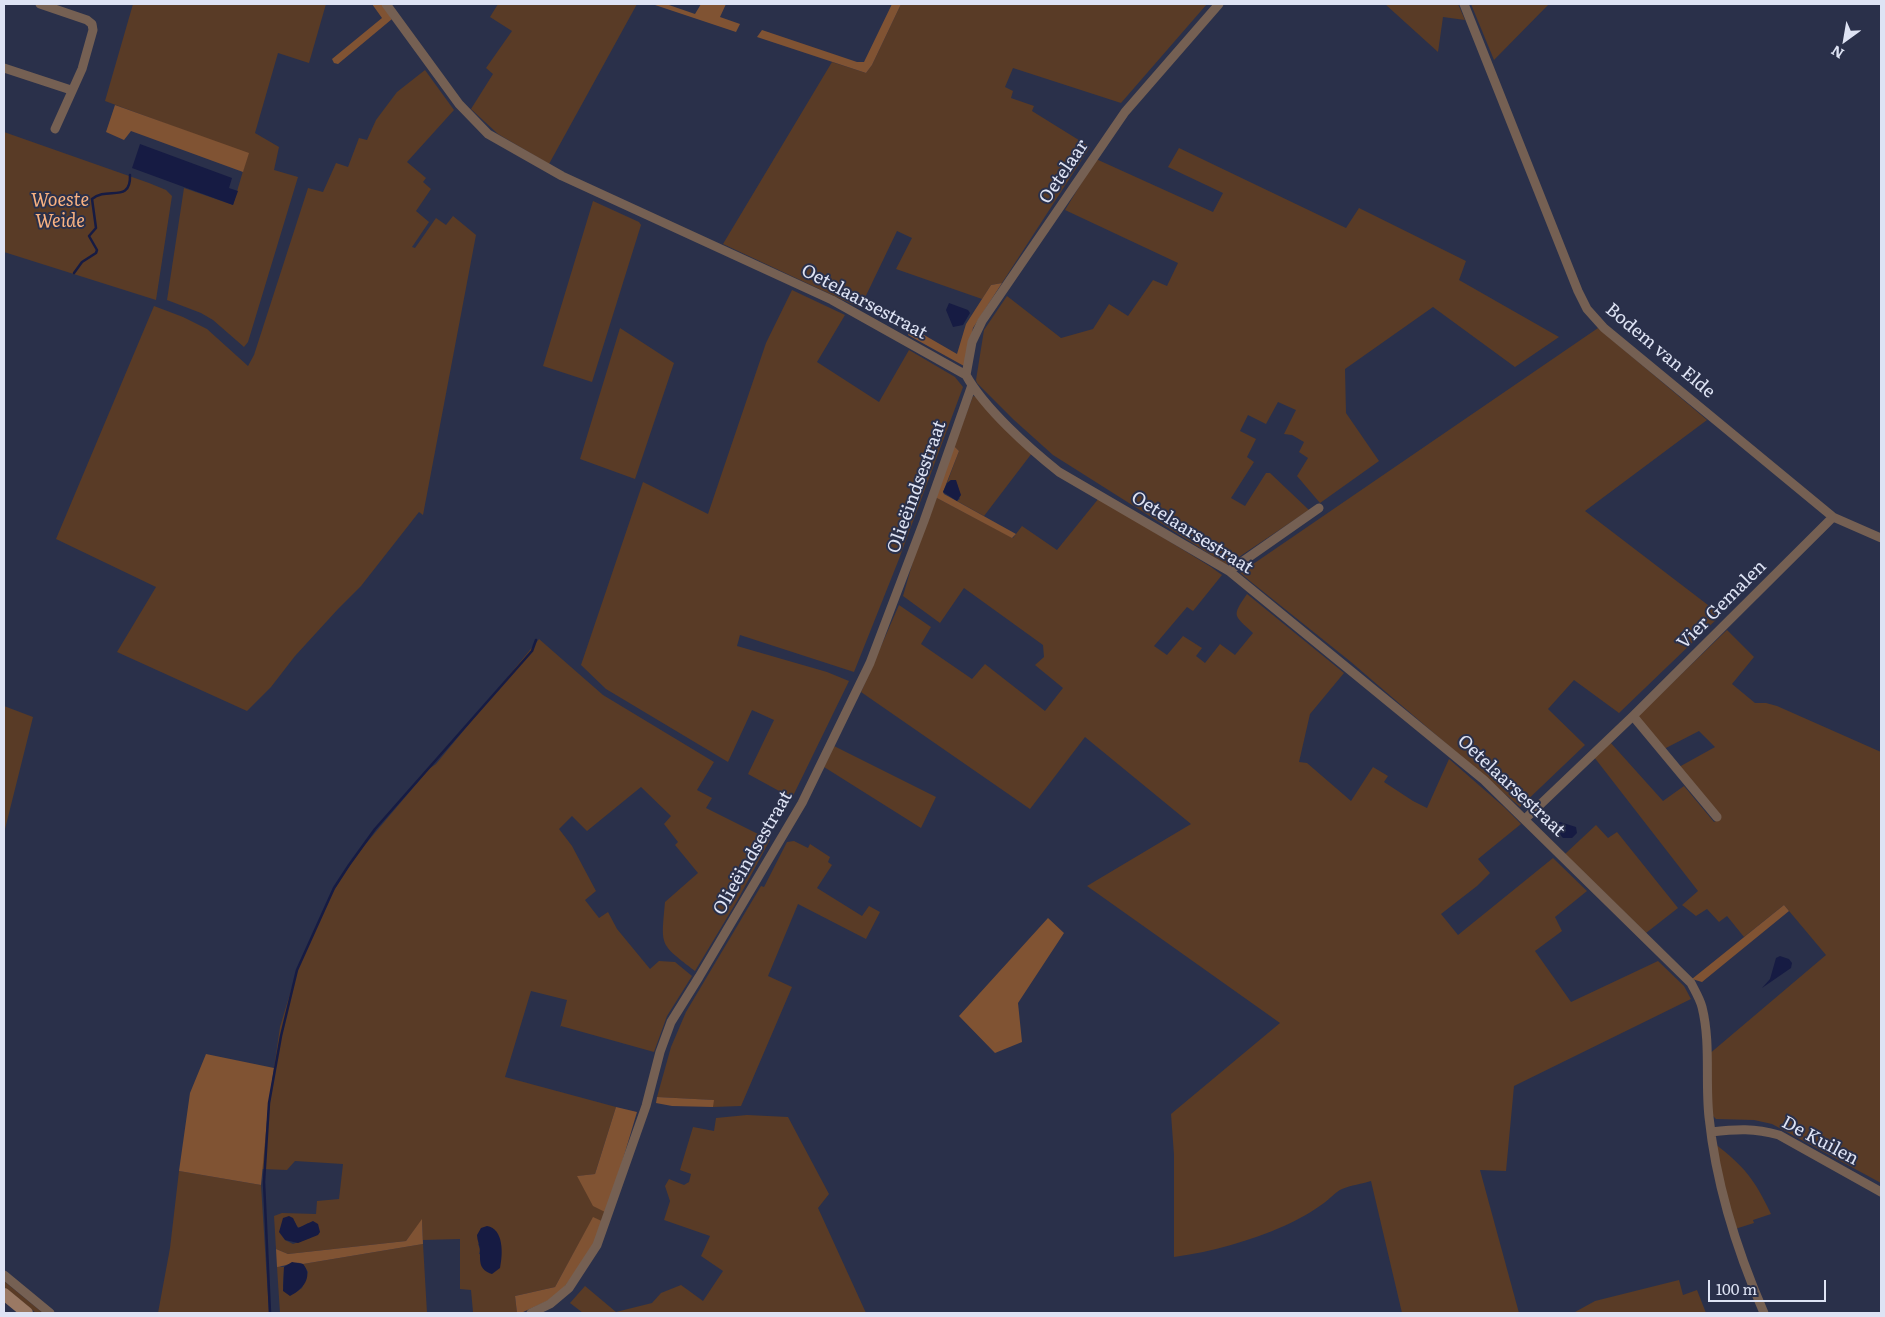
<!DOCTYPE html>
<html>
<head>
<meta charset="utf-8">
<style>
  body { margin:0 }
  #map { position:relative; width:1885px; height:1317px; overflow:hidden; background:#2a304a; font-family:Literata,serif }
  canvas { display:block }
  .frame { position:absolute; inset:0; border:5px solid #dee3f4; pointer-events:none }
  .north { position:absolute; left:1820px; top:15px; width:50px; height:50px; -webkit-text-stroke:4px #2a304a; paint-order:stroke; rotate:212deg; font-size:14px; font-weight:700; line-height:20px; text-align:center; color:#dee3f4 }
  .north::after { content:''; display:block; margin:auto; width:18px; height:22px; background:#dee3f4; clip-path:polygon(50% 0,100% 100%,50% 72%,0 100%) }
  .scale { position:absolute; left:1708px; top:1280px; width:118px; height:22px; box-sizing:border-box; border:2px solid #dee3f4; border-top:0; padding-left:6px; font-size:15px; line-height:18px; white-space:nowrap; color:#dee3f4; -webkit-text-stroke:4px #2a304a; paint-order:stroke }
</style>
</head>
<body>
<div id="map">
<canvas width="1885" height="1317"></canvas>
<div class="frame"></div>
<div class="north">N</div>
<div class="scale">100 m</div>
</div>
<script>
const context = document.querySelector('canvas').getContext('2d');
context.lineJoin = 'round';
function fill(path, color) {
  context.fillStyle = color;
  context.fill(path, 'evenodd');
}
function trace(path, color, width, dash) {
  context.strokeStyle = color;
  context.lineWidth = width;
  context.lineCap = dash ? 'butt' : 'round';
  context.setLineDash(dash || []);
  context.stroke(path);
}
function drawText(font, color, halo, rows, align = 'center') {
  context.font = font + ' Literata,serif';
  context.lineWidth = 4;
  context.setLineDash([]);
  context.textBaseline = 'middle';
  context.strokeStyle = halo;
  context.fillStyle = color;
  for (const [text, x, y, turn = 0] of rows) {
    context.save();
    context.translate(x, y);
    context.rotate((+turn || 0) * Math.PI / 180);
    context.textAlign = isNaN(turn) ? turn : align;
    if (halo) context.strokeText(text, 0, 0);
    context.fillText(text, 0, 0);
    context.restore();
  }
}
fill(new Path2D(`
  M 133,4 L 326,4 L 309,63 L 278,53 L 255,133 L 279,147 L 274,170 L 298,177 L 248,342 L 244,347 L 213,320 L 201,313 L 167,300 L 184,188 L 233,205 L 248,154 L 105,101 Z
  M 498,4 L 637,4 L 549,164 L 498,134 L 471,109 L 493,74 L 486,68 L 512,31 L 490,17 Z
  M 901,4 L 1207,4 L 1121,103 L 1013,68 L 1005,87 L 1013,91 L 1011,98 L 1034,106 L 1032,111 L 1090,147 L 1002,283 L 991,285 L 982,299 L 896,269 L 912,238 L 897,231 L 860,308 L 723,244 L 832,62 L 866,73 L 872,65 Z
  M 1385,4 L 1458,4 L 1465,20 L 1443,17 L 1438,52 Z
  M 1471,4 L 1549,4 L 1494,60 Z
  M 425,70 L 454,110 L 407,162 L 426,178 L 423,182 L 431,189 L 416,211 L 429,222 L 412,247 L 415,248 L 436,218 L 446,225 L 453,216 L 476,235 L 423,515 L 419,512 L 361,586 L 338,609 L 295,656 L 271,687 L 247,711 L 117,652 L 156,587 L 56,539 L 154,306 L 183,317 L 207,329 L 248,366 L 254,355 L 308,188 L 323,192 L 336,163 L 348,167 L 359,138 L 367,140 L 376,120 L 397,92 Z
  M 4,132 L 149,183 L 166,190 L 172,196 L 156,300 L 4,252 Z
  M 1179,148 L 1346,228 L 1359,208 L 1466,261 L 1459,280 L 1559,337 L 1515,367 L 1433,307 L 1345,369 L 1346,413 L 1379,461 L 1320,503 L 1297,476 L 1308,458 L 1299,452 L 1304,442 L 1292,435 L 1284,434 L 1296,410 L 1278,402 L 1266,424 L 1248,415 L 1240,431 L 1256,439 L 1247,457 L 1254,462 L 1231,498 L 1245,506 L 1266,473 L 1270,473 L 1309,510 L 1227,565 L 1053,455 L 1014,420 L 977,383 L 976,380 L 984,330 L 1007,296 L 1061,338 L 1093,329 L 1109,304 L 1128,316 L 1153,280 L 1167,286 L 1178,263 L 1065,210 L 1096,159 L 1213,212 L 1223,193 L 1168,167 Z
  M 593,201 L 639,222 L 641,225 L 592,382 L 543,366 Z
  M 792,290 L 845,315 L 817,362 L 879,402 L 909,350 L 955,377 L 963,387 L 899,559 L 854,672 L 740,635 L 737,646 L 827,672 L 849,681 L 792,798 L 748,774 L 774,720 L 752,710 L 728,762 L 606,689 L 581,665 L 643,482 L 708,514 L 766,343 Z
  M 620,328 L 674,363 L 635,479 L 580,459 Z
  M 1598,328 L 1707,420 L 1585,511 L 1721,615 L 1619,713 L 1574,680 L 1548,709 L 1585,745 L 1520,807 L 1351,662 L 1240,573 Z
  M 973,396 L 976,397 L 1032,453 L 984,516 L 957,501 L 960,499 L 951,480 L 947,483 L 959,451 L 954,446 Z
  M 935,497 L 1013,538 L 1022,526 L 1057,550 L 1099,498 L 1211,567 L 1222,575 L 1193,611 L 1187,607 L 1154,646 L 1167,655 L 1183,636 L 1202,648 L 1196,656 L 1205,663 L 1220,644 L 1235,655 L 1253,633 C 1234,615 1231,617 1247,594 L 1344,673 L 1310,714 L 1299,762 L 1307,763 L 1351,801 L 1373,767 L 1388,776 L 1384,782 L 1413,801 L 1427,808 L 1449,759 L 1504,807 L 1521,824 L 1478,859 L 1490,873 L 1477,886 L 1441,914 L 1458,935 L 1553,858 L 1587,891 L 1555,917 L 1562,931 L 1535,951 L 1571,1002 L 1658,961 L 1684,986 L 1691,999 L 1514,1086 L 1506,1171 L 1480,1170 L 1519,1313 L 1402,1313 L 1371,1181 C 1362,1184 1351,1185 1342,1189 C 1335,1192 1330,1199 1324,1203 C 1312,1212 1297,1220 1284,1226 C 1250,1241 1211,1252 1174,1257 L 1174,1155 L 1171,1114 L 1280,1023 L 1087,886 L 1191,824 L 1085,737 L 1030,809 L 861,692 L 899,605 L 931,627 L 921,644 L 972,679 L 985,664 L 1045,711 L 1063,688 L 1035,665 L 1044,657 L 1043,645 L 964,588 L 940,623 L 903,596 L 918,544 Z
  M 1727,630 L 1754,657 L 1732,684 L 1755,703 L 1766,703 L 1777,706 L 1881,752 L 1881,1183 L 1772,1124 L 1754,1120 L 1716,1119 L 1712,1115 L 1708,1055 L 1826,955 L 1784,905 L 1744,937 L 1727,916 L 1719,922 L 1707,909 L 1696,916 L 1682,905 L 1698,891 L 1594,757 L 1610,742 L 1663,801 L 1684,786 L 1714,822 L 1720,818 L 1679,767 L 1715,747 L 1699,731 L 1664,749 L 1638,716 Z
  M 539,639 L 603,695 L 714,762 L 697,790 L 712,798 L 706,808 L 770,840 L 737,901 L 695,971 C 659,943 661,947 665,902 L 698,873 L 675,845 L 678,842 L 664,824 L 671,816 L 641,787 L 587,831 L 572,816 L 559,829 L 572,846 L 596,891 L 585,900 L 599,918 L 608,912 L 617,929 L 650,969 L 659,961 L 675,962 L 692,976 L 667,1016 L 654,1052 L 561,1026 L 560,1028 L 567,1000 L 531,991 L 505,1077 L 616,1107 L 595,1174 L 578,1176 L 607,1213 L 604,1222 L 593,1218 L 555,1287 L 515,1296 L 517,1313 L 447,1313 L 473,1312 L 471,1290 L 460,1289 L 460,1239 L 423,1240 L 422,1220 L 406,1241 L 288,1254 L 276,1249 L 274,1216 L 282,1213 L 316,1214 L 317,1201 L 339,1199 L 343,1164 L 295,1161 L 287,1170 L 262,1169 L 268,1110 L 280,1027 L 298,967 L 330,897 L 347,869 L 363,847 L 429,769 L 436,764 ZM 295,1223 L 296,1226 L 300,1228 L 308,1223 L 310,1238 L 293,1244 L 285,1240 ZM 499,1237 L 501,1261 L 479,1254 L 480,1249 L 478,1244 Z
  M 4,706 L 33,717 L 4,833 Z
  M 834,746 L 936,797 L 921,828 L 824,767 Z
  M 1596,825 L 1608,838 L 1617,832 L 1678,908 L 1646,933 L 1565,854 Z
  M 794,841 L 808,848 L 810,844 L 830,857 L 828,862 L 832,865 L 817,888 L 862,916 L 869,906 L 880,912 L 866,939 L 798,904 L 768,976 L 792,987 L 741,1106 L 713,1107 L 713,1100 L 657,1097 L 671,1047 L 686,1012 L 761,886 L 764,887 L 787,842 Z
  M 747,1115 L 788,1117 L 829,1194 L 818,1208 L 866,1313 L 583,1313 L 570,1303 L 585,1286 L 616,1312 L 652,1303 L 661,1293 L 681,1285 L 703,1301 L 723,1271 L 701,1256 L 710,1236 L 664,1220 L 670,1201 L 665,1186 L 669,1179 L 684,1185 L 689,1182 L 691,1174 L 680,1170 L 693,1127 L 714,1131 L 716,1118 Z
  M 1714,1143 C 1745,1167 1755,1180 1771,1214 L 1753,1220 L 1754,1223 L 1735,1229 Z
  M 179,1171 L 261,1185 L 269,1313 L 158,1313 L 170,1248 Z
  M 423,1244 L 427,1313 L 280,1313 L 277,1267 L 284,1267 L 283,1287 L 295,1293 L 302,1288 L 308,1272 L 303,1264 Z
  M 1679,1280 L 1683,1295 L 1697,1290 L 1706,1313 L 1576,1313 L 1575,1312 L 1595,1301 Z
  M 4,1281 L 43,1313 L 36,1313 L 4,1287 Z`), '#593b26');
fill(new Path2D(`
  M 372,4 L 382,4 L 392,19 L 338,64 L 334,63 L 332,59 L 382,18 Z
  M 652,4 L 666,4 L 695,14 L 701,4 L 726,4 L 720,17 L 740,24 L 736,32 Z
  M 892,4 L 901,4 L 872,65 L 866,73 L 757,37 L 762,30 L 857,62 L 864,62 Z
  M 115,105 L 249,153 L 243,172 L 131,131 L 124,140 L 106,132 Z
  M 1002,283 L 973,328 L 967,359 L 964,366 L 908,335 L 912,328 L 957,354 L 966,324 L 991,285 Z
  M 954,446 L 959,451 L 943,492 L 944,494 L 1016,534 L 1012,538 L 935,497 Z
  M 1784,905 L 1789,911 L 1702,982 L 1692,979 Z
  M 1048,918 L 1064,933 L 1018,1003 L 1022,1042 L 995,1053 L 959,1016 Z
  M 206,1054 L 274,1068 L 268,1110 L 261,1185 L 179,1171 L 190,1093 Z
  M 657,1097 L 714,1100 L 713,1107 L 672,1106 L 656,1103 Z
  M 616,1107 L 637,1112 L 607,1213 L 593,1206 L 577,1176 L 595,1174 Z
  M 593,1217 L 604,1222 L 592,1253 L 556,1297 L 521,1313 L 517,1313 L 515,1296 L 555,1287 Z
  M 422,1219 L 423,1244 L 303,1264 C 294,1260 286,1266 277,1267 L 276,1249 L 288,1254 L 406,1241 Z`), '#805333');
fill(new Path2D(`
  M 140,144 L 232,178 L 229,188 L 238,191 L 233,205 L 132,168 Z
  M 949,303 L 968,310 L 970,313 L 963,325 L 953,327 L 946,310 Z
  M 951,480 L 956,480 L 961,495 L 957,501 L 943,492 L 947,483 Z
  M 1560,822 L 1576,827 L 1577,833 L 1572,838 L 1563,838 L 1554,828 L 1555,824 Z
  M 1780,956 L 1789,959 L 1792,963 L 1791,968 L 1762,988 L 1770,979 L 1776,958 Z
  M 289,1216 L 293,1218 L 298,1228 L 313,1221 L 318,1224 L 320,1232 L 318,1235 L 298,1243 L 285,1240 L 279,1232 L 283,1218 Z
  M 487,1226 C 504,1229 503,1254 500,1268 L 492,1274 C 479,1270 480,1262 480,1251 C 480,1246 477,1240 477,1235 L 481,1228 Z
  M 292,1262 L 303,1264 C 314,1277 302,1290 290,1296 L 283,1291 L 284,1267 Z`), '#161b43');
trace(new Path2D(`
  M 74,273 L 82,262 L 96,253 L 97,250 L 89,236 L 96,228 L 92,199 C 107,186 131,204 130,175
  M 270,1313 L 264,1182 L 269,1103 L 281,1036 L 297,970 L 334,888 L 349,865 L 375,829 L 532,651 L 536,640`), '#161b43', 2.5);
trace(new Path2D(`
  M 40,4 L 87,20 L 92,24 L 93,30 L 82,69 L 55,129
  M 386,4 L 459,104 L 488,134 L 562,176 L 832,300 L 966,375 C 984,408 1030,449 1059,472 L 1229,571 L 1484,780 L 1691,983 C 1695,991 1700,999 1702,1007 C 1711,1043 1705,1081 1709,1117 C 1716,1185 1737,1251 1764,1313
  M 1464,4 L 1578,291 L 1587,309 L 1604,328 L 1833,517 L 1881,538
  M 4,68 L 71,90
  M 966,375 L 972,342 L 982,321 L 1125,112 L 1219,4
  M 1229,571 L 1319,508
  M 1633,716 L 1717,817
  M 1525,819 L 1633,716 L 1833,517
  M 1711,1132 C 1737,1129 1754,1128 1779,1135 L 1881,1192
  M 4,1275 L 50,1313
  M 531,1313 L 550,1304 L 569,1288 L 597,1245 L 646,1106 L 660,1052 L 671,1022 L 699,977 L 802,803 L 870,663 L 924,521 L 972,385`), '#756053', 9);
trace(new Path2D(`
  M 4,1294 L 27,1313`), '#9a7964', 12);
drawText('18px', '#dee3f4', '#2a304a', [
  ["Oetelaar",1064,172,-56],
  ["Oetelaarsestraat",864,302,28],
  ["Bodem van Elde",1660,351,40],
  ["Olieëindsestraat",917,487,-70],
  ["Oetelaarsestraat",1192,533,32],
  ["Vier Gemalen",1722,605,-45],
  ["Oetelaarsestraat",1511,786,43],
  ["Olieëindsestraat",753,853,-60],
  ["De Kuilen",1820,1141,28]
]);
drawText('italic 18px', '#f9b281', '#2a304a', [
  ["Woeste",60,201],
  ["Weide",60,222]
]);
</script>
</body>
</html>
